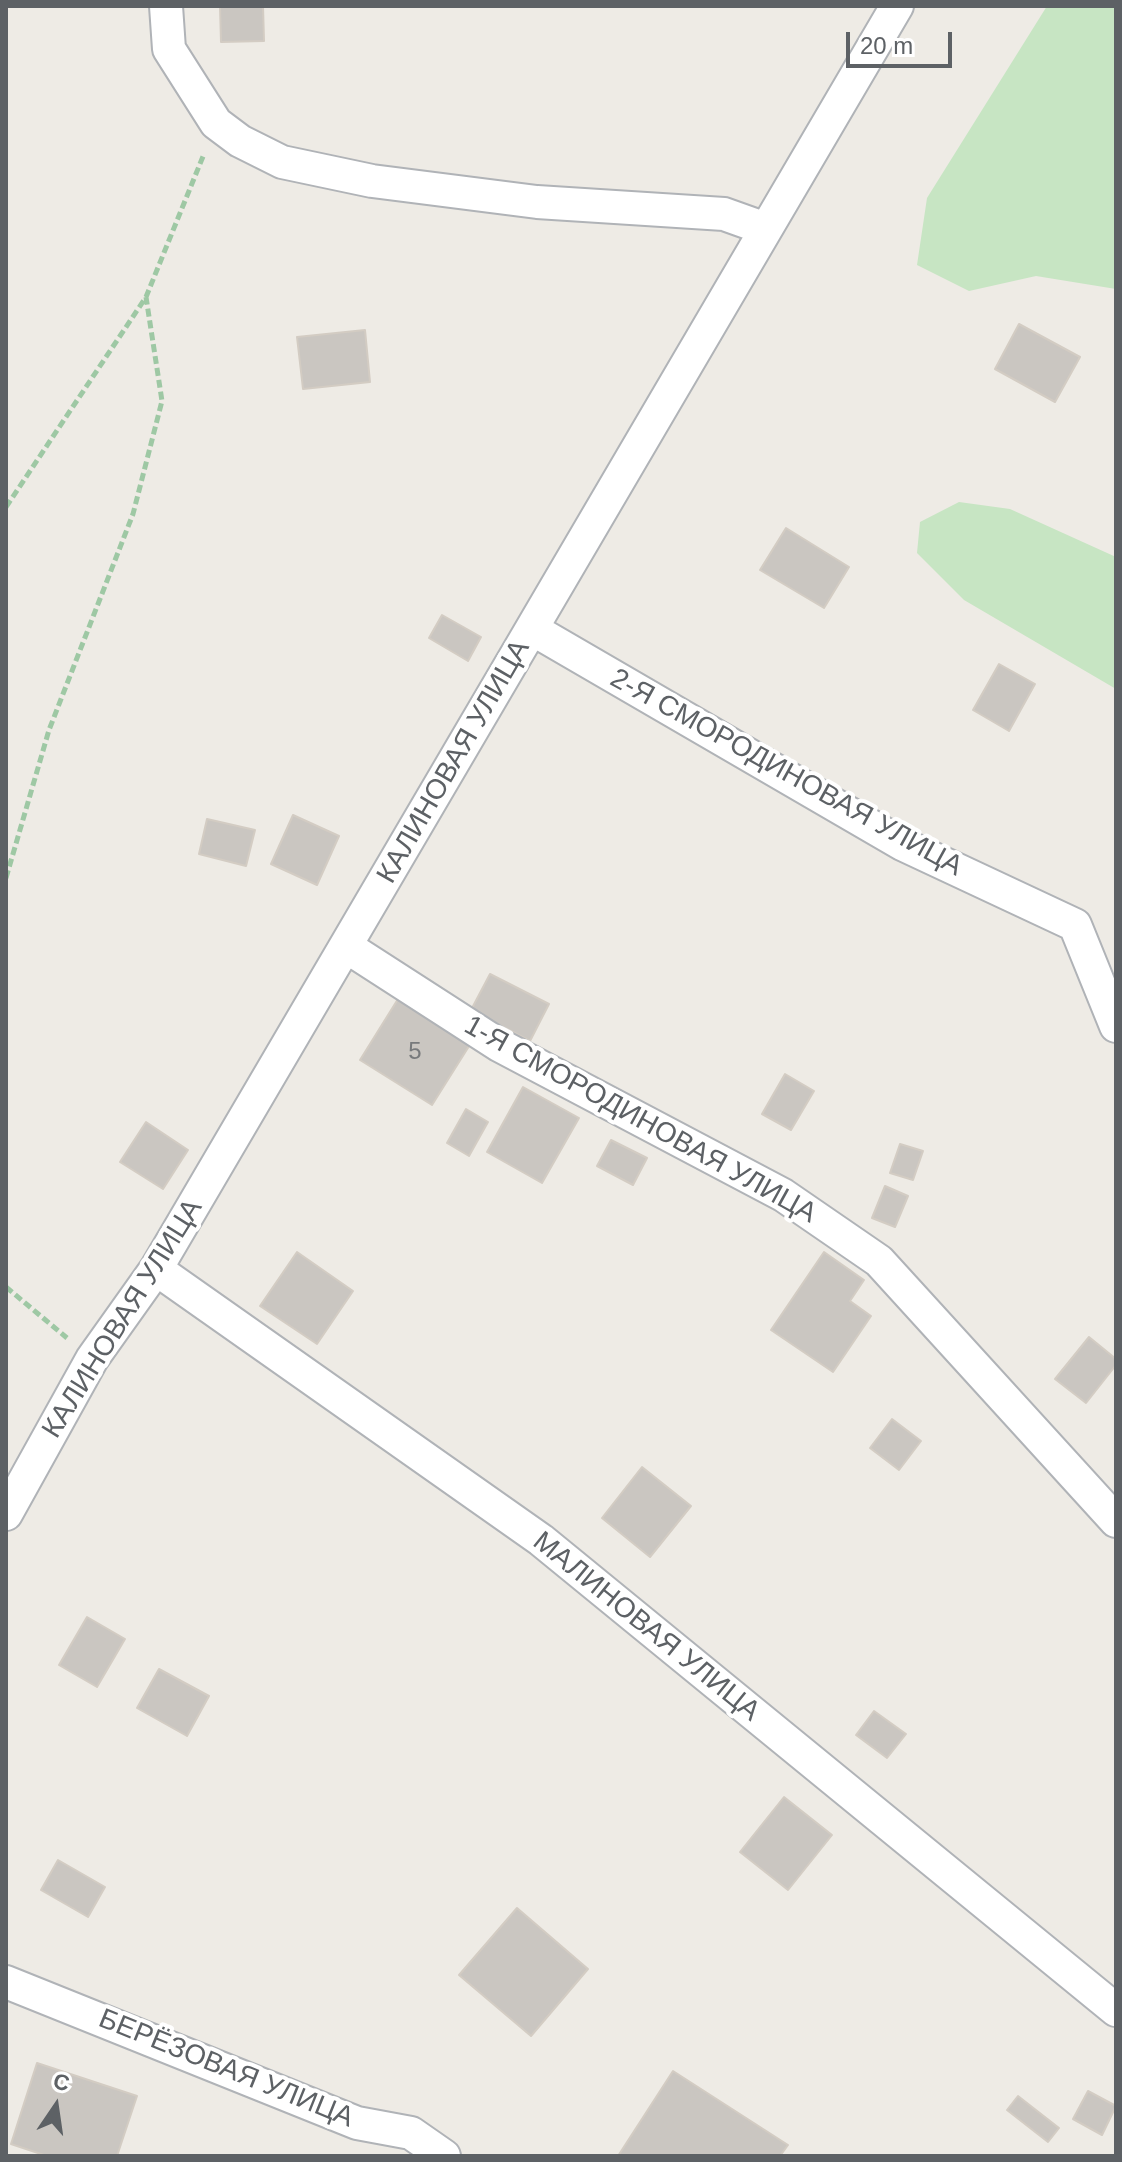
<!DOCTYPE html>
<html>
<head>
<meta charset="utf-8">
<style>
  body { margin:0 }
  #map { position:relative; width:1122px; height:2162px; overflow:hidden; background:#eeebe5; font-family:Arial,sans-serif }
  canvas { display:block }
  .frame { position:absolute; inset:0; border:8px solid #5d6165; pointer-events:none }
  .north { position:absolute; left:16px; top:2066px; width:80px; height:80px; -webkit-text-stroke:6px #fff; paint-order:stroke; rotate:13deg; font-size:22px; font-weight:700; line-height:32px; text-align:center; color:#5d6165 }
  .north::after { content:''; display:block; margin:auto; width:28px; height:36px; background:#5d6165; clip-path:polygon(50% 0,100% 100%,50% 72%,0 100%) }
  .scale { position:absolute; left:846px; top:32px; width:106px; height:36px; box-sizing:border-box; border:4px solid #5d6165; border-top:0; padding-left:10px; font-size:24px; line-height:28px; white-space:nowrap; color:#5d6165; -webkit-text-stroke:6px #fff; paint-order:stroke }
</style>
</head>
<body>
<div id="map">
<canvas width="1122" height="2162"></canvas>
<div class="frame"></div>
<div class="north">С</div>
<div class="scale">20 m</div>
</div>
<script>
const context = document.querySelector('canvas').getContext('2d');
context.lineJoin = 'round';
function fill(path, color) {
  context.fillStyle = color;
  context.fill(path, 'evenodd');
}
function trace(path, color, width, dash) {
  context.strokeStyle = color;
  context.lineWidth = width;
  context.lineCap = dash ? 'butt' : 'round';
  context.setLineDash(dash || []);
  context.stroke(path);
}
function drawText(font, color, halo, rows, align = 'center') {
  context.font = font + ' Arial,sans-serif';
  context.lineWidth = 8;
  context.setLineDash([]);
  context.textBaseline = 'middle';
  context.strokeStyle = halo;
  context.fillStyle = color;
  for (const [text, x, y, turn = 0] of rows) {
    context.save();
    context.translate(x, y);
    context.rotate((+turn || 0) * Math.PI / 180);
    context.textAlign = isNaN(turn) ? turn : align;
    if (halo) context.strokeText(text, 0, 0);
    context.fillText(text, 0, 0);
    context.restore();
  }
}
fill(new Path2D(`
  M 1047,6 L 1116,6 L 1116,289 L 1036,276 L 969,291 L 917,265 L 927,198 Z
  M 959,502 L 1010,509 L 1116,557 L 1116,689 L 964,600 L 917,553 L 920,522 Z`), '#c7e5c3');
const building = new Path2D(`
  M 220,6 L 263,6 L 264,41 L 221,42 Z
  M 1019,324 L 1080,357 L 1055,402 L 995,369 Z
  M 365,330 L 370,382 L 303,389 L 297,337 Z
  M 786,528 L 849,567 L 824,608 L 760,570 Z
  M 442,615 L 481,637 L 468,661 L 429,638 Z
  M 999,664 L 1035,684 L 1009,731 L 973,710 Z
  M 293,815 L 339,836 L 317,885 L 271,864 Z
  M 207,819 L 255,830 L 246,866 L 199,854 Z
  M 490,974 L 549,1004 L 530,1041 L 471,1010 Z
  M 398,999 L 471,1043 L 432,1105 L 360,1060 Z
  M 785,1074 L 814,1091 L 791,1130 L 762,1114 Z
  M 523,1087 L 579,1118 L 542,1183 L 487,1152 Z
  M 466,1109 L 488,1122 L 469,1156 L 447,1143 Z
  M 146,1122 L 188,1150 L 163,1189 L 120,1162 Z
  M 611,1140 L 647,1158 L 633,1185 L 597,1166 Z
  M 900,1144 L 923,1151 L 913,1180 L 890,1173 Z
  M 885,1186 L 908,1196 L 895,1227 L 872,1218 Z
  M 297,1252 L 353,1291 L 317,1344 L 260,1306 Z
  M 824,1252 L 864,1280 L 850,1301 L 871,1316 L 833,1372 L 771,1330 Z
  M 1089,1337 L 1116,1359 L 1116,1365 L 1086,1403 L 1055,1379 Z
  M 892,1419 L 921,1441 L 899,1470 L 870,1448 Z
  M 642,1467 L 691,1506 L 650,1557 L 602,1518 Z
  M 87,1617 L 125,1639 L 97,1687 L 59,1665 Z
  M 159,1669 L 209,1696 L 187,1736 L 137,1708 Z
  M 874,1711 L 906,1734 L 887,1758 L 856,1735 Z
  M 784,1797 L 832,1835 L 788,1890 L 740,1852 Z
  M 58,1860 L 105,1887 L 88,1917 L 41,1890 Z
  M 517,1908 L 588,1969 L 531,2036 L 459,1975 Z
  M 37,2063 L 137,2096 L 117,2156 L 47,2156 L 11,2144 Z
  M 673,2071 L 788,2145 L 780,2156 L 618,2156 Z
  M 1088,2091 L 1116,2106 L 1102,2135 L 1073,2119 Z
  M 1018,2096 L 1059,2128 L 1048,2142 L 1007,2110 Z`);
fill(building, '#cac6c1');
trace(building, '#d3ccc3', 2);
const minor = new Path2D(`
  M 166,6 L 169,49 L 216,123 L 240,141 L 282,162 L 372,181 L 537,202 L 724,214 L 766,229
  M 532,629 L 902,844 L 1075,925 L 1116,1026
  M 347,947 L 499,1045 L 783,1195 L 879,1261 L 1116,1521
  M 156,1269 L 541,1540 L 1116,2010
  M 6,1514 L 92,1359 L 156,1269 L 897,6
  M 6,1982 L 357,2123 L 411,2133 L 444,2156`);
trace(minor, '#b0b3b7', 36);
trace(new Path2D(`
  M 6,507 L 146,297 L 204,154
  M 6,878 L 49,730 L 133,514 L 162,401 L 146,297
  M 6,1287 L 67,1338`), '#9ec8a4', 5, [8, 4]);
trace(minor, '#fff', 32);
drawText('24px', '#787a7c', null, [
  ["5",415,1052]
]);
drawText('28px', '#5d6165', '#fff', [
  ["КАЛИНОВАЯ УЛИЦА",454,762,-60],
  ["2-Я СМОРОДИНОВАЯ УЛИЦА",786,773,29],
  ["1-Я СМОРОДИНОВАЯ УЛИЦА",640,1120,29],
  ["КАЛИНОВАЯ УЛИЦА",123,1319,-58],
  ["МАЛИНОВАЯ УЛИЦА",646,1627,39],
  ["БЕРЁЗОВАЯ УЛИЦА",226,2069,22]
]);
</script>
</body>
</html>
